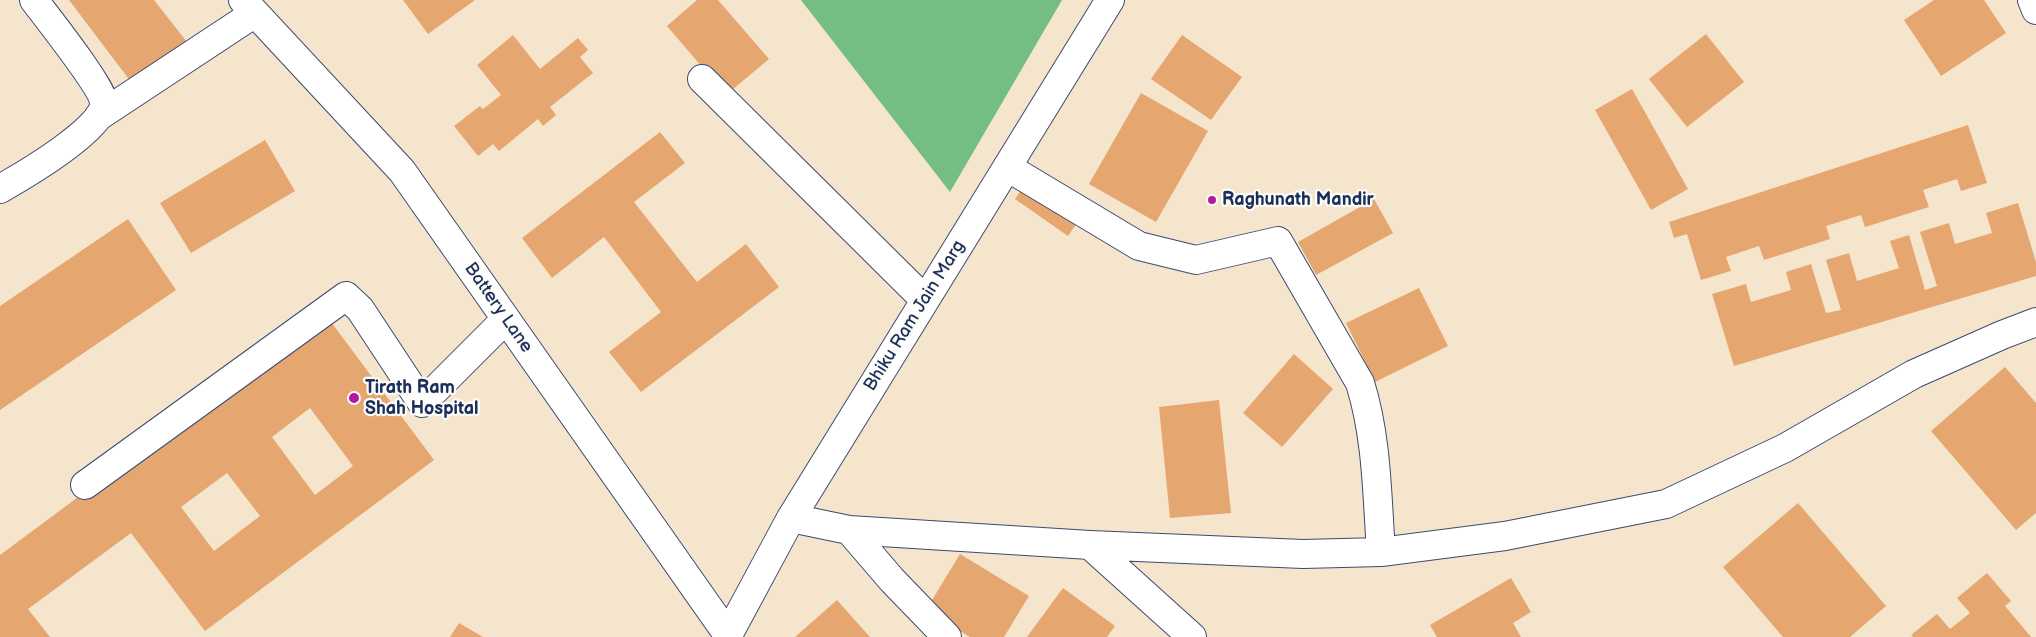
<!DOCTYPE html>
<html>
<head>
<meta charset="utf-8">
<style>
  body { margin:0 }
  canvas { display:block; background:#f5e5cd }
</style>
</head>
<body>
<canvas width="2036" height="637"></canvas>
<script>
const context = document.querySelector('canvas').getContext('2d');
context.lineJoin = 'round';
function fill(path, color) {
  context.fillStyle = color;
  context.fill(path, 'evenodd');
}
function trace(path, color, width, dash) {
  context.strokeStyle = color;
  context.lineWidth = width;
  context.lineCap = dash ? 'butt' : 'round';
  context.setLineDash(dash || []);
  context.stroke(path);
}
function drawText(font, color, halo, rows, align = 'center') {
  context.font = font + ' "Balsamiq Sans",sans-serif';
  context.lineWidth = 4.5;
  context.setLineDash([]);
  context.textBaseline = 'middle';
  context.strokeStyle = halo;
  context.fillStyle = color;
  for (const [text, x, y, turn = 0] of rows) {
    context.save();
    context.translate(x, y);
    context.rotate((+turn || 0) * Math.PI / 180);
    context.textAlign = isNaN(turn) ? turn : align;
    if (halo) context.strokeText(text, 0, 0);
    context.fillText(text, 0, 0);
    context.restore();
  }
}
fill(new Path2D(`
  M 801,0 L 1062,0 L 950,192 Z`), '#74bd83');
fill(new Path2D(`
  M 69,0 L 154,0 L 187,42 L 131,82 Z
  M 403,0 L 475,0 L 428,34 Z
  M 697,0 L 718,0 L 769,59 L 726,95 L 667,26 Z
  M 1934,0 L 1984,0 L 2006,33 L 1941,76 L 1904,20 Z
  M 1706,34 L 1744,82 L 1687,127 L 1649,79 Z
  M 513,35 L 540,69 L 578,38 L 588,50 L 580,57 L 593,73 L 550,107 L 556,115 L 543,126 L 538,119 L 499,151 L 493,144 L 478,156 L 454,126 L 480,106 L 483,109 L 501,95 L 477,65 Z
  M 1182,35 L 1242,77 L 1211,120 L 1151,79 Z
  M 1632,89 L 1688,189 L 1651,210 L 1595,110 Z
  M 1141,93 L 1208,131 L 1156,222 L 1089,184 Z
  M 1968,125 L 1987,183 L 1961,191 L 1957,179 L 1923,190 L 1929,207 L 1865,227 L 1861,215 L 1826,226 L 1830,239 L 1764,260 L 1759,246 L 1726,257 L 1731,271 L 1701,280 L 1687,234 L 1674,238 L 1669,222 Z
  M 660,132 L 685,163 L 634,202 L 697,282 L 746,244 L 779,287 L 641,392 L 609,352 L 661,312 L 604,237 L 552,278 L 522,238 Z
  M 265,140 L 295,191 L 191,253 L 160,203 Z
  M 1026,183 L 1079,220 L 1068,236 L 1015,199 Z
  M 1374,199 L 1393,233 L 1316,275 L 1298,242 Z
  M 2018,203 L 2036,262 L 2036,276 L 1734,366 L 1712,294 L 1746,284 L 1751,302 L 1791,290 L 1786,272 L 1811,264 L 1826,313 L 1841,310 L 1826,260 L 1849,253 L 1857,281 L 1899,268 L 1890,241 L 1909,235 L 1925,290 L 1937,286 L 1920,232 L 1949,223 L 1955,244 L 1992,233 L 1986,213 Z
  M 128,219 L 176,290 L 0,410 L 0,306 Z
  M 1419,288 L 1448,346 L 1375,382 L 1346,323 Z
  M 325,314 L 434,460 L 205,631 L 131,533 L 28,609 L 50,637 L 0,637 L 0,555 ZM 310,408 L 353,466 L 315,495 L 272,437 ZM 227,473 L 260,516 L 214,551 L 181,507 Z
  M 1294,354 L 1333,389 L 1282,447 L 1243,413 Z
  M 2005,367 L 2036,403 L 2036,513 L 2016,530 L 1931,431 Z
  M 1219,400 L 1231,513 L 1170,518 L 1159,407 Z
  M 1798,503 L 1886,606 L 1850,637 L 1783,637 L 1723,567 Z
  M 960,554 L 1029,596 L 1004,637 L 970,637 L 926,610 Z
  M 1987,573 L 2011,601 L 2005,606 L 2031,637 L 1913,637 L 1911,635 L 1937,614 L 1950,629 L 1970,613 L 1957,598 Z
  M 1511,578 L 1531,612 L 1513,623 L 1521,637 L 1437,637 L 1430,625 Z
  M 1063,588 L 1115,626 L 1107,637 L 1027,637 Z
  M 837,600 L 870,637 L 795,637 Z
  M 459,623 L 483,637 L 450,637 Z`), '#e5a670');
const minor = new Path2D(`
  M 243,0 L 402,171 L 728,635
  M 2032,0 L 2036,10
  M 702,79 L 925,300
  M 99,116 L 255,13
  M 1007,167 L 1139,246 L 1196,260 L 1278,241 L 1360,383 C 1377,437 1377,495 1381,552
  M 0,189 C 21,177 104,129 104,104 C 104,89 46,16 34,0
  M 85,485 L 346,296 L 360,309 L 422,403 L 506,319
  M 791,518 L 849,530 L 1090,545 L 1303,554 L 1381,552 L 1505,536 L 1666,504 L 1785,448 L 1914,374 L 2002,335 L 2036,322
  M 849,530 L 892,580 L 947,637
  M 1090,545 L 1192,637
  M 727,637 L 791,518 L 1110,0`);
trace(minor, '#3c4a6f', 30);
trace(minor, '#fff', 28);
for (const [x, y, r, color] of [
  [1212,200,5,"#b5179e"],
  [354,398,6,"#b5179e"]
]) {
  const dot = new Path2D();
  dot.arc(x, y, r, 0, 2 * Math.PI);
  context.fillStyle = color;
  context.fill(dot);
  trace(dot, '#fdfcf7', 2);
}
drawText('bold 18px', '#1b2f5e', '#fdfcf7', [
  ["Raghunath Mandir",1222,200],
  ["Tirath Ram",365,388],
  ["Shah Hospital",365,409]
], 'left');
drawText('18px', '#1b2f5e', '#fdfcf7', [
  ["Battery Lane",498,308,55],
  ["Bhiku Ram Jain Marg",915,316,-58]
]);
</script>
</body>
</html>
